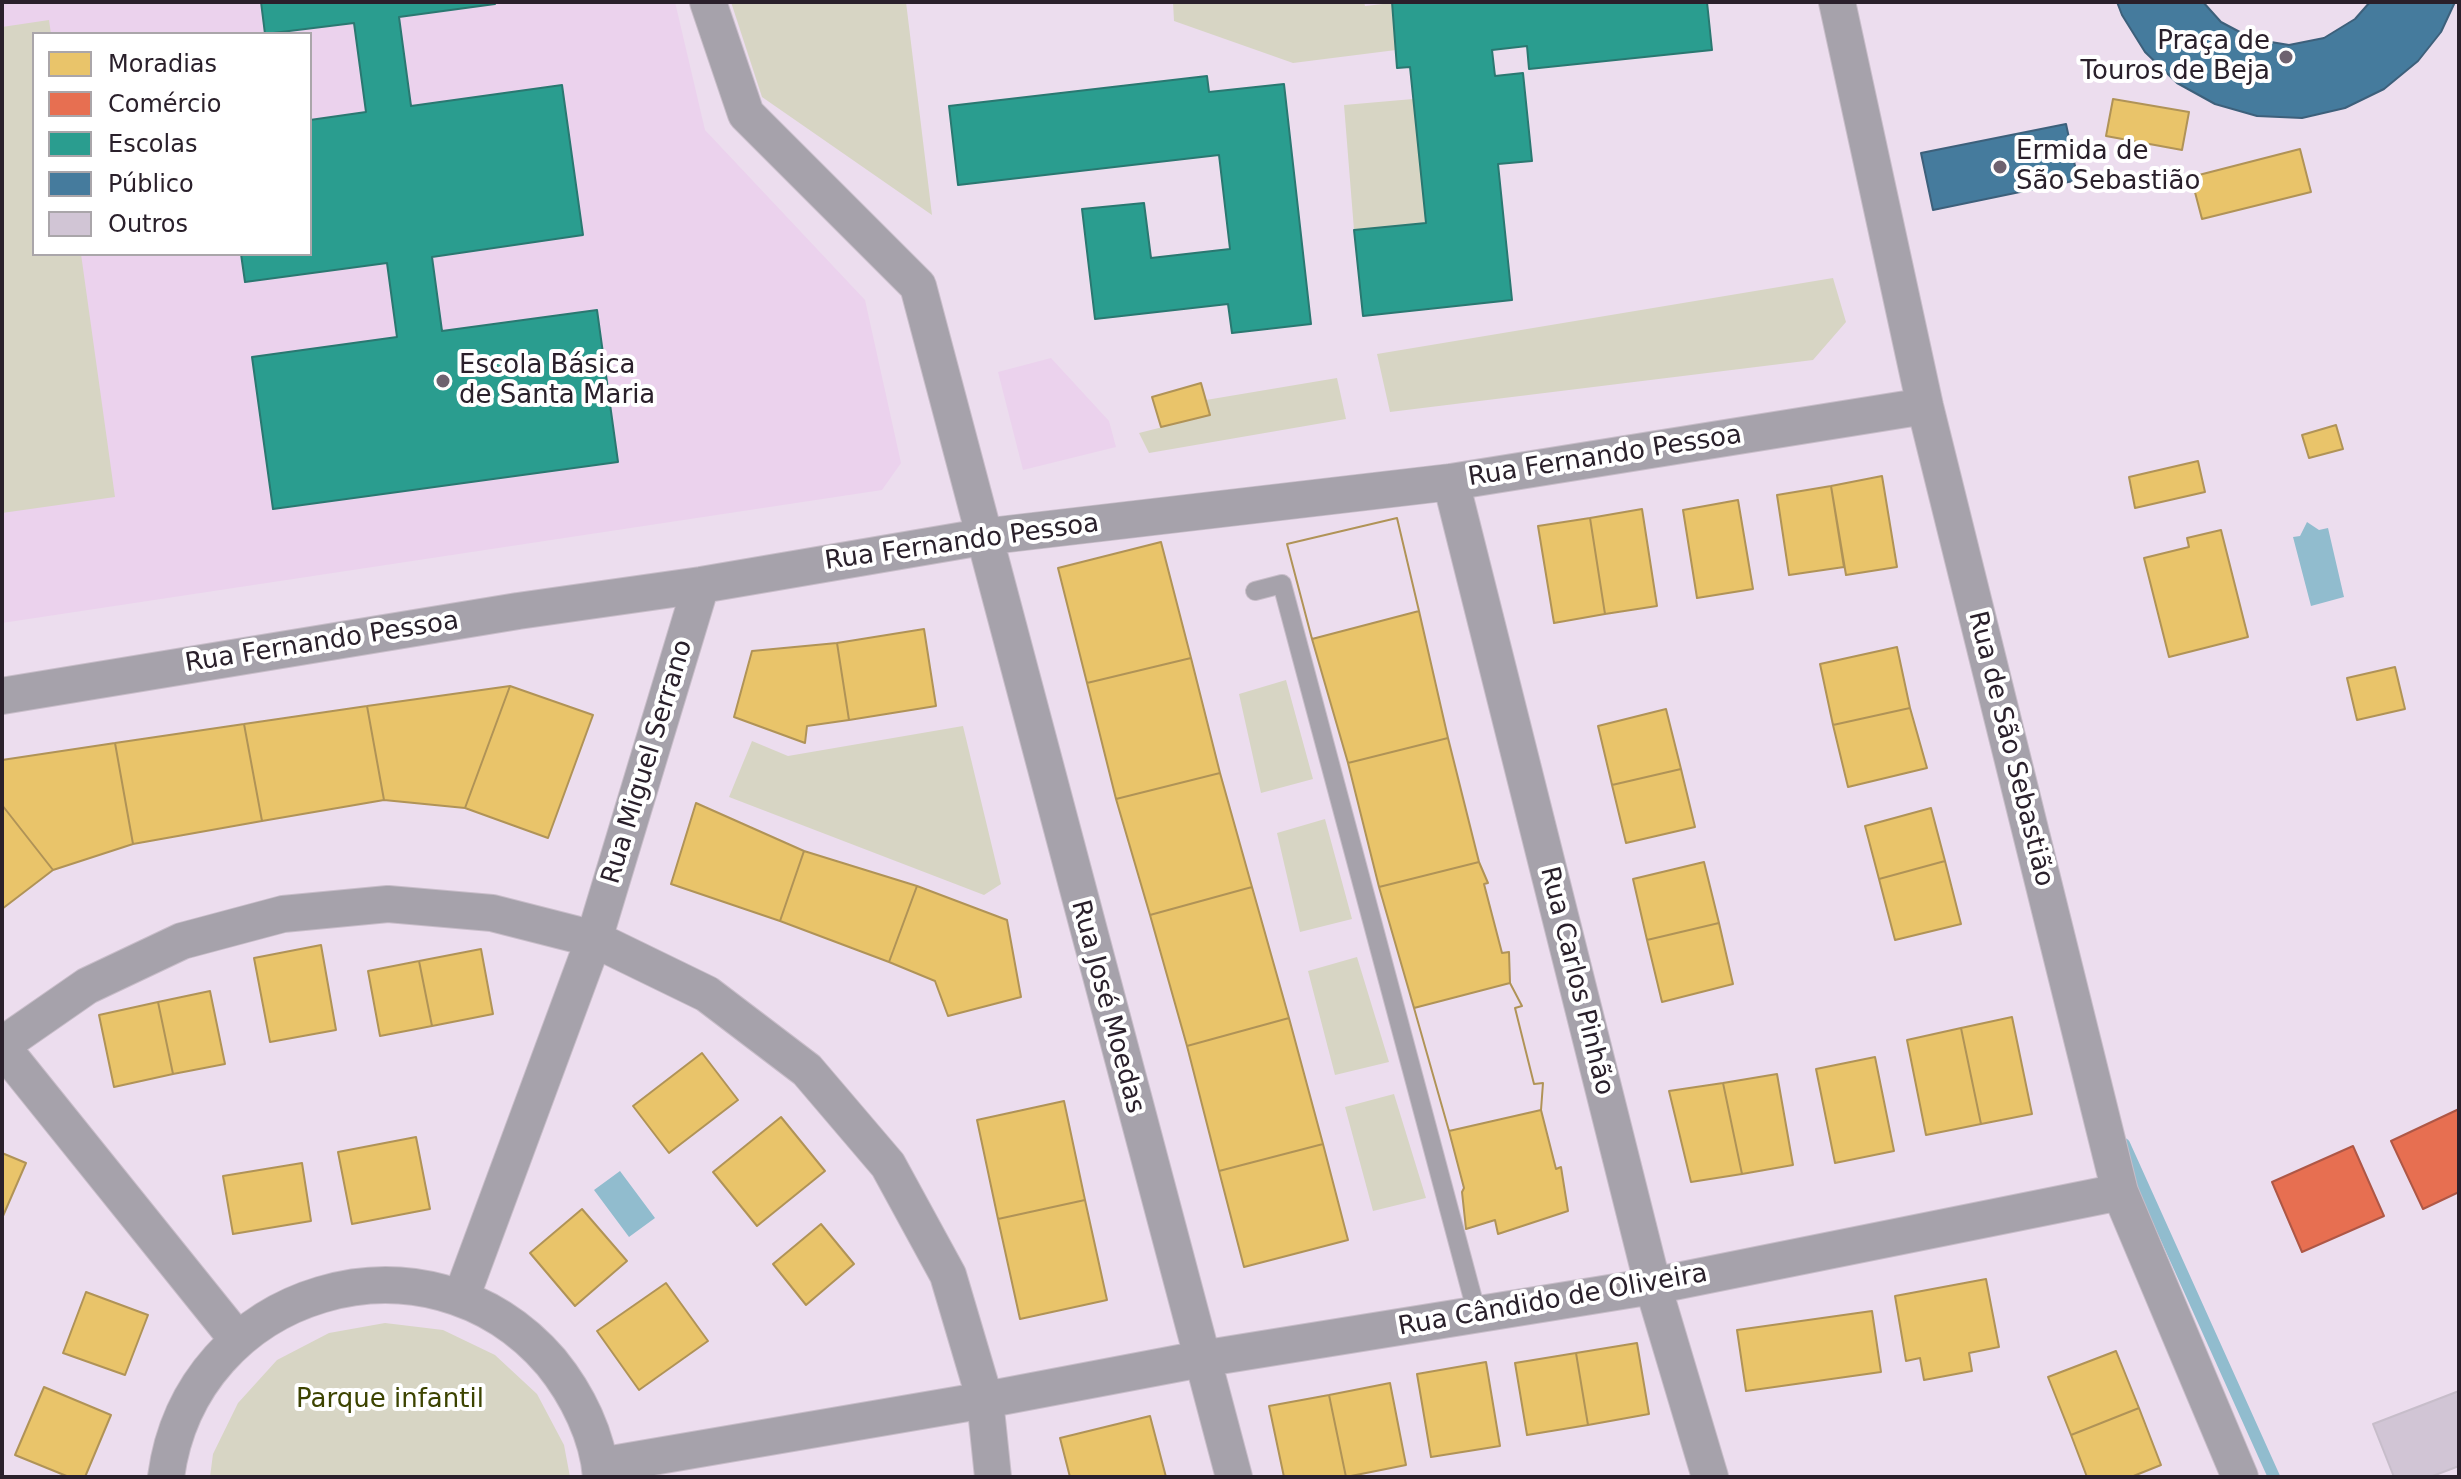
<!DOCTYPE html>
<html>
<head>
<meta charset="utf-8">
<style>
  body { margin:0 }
  #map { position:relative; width:2461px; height:1479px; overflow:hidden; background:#ecddee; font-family:"DejaVu Sans",sans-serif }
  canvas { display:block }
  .frame { position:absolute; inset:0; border:4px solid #2a202b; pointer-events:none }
  .legend { position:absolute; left:32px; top:32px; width:280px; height:224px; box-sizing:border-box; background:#fff; border:2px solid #aaa6aa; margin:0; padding:10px 14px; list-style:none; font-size:24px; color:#2a202b }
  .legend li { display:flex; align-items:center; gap:16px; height:40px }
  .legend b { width:40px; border:2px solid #aaa6aa }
</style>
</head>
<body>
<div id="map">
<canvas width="2461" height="1479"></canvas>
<div class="frame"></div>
<ul class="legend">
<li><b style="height:22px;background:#e9c46a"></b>Moradias</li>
<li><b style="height:22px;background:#e76f51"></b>Comércio</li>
<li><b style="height:22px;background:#2a9d8f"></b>Escolas</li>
<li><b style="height:22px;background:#457b9d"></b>Público</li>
<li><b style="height:22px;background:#d1c5d5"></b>Outros</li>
</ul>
</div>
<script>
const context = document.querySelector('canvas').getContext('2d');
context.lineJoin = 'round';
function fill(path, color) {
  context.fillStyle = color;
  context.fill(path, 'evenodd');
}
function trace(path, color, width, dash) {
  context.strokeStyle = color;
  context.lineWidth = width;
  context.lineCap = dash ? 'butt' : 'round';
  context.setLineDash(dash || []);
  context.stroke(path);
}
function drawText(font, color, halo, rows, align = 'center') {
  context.font = font + ' "DejaVu Sans",sans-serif';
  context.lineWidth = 8;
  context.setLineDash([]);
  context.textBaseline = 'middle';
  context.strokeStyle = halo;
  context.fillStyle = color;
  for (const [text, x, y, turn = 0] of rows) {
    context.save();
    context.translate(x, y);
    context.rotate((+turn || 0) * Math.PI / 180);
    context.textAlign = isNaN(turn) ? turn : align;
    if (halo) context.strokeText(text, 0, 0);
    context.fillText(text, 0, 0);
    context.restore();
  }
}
fill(new Path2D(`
  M 2,2 L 675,2 L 705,130 L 865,300 L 901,463 L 882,490 L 2,623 ZM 34,34 L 310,34 L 310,254 L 34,254 Z
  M 1051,358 L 1109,421 L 1116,447 L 1023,470 L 998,372 Z`), '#ebd2ed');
fill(new Path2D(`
  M 731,2 L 906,2 L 932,215 L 762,97 Z
  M 1173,2 L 1364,2 L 1365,6 L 1392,3 L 1396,50 L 1293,63 L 1174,21 Z
  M 49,20 L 51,34 L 34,34 L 34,254 L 81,254 L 115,497 L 2,513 L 2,27 Z
  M 1413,99 L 1426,223 L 1354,230 L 1344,105 Z
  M 1833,278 L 1846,322 L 1813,360 L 1390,412 L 1377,354 Z
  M 1337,378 L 1346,419 L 1149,453 L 1139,433 L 1210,415 L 1206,400 Z
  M 1286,680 L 1313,779 L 1261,793 L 1239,694 Z
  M 963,726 L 1001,884 L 984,895 L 729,797 L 752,741 L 788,756 Z
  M 1325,819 L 1352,919 L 1300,932 L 1277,833 Z
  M 1357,957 L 1389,1062 L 1335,1075 L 1308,971 Z
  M 1394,1094 L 1426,1198 L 1373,1211 L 1345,1107 Z
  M 385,1323 L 443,1330 L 495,1355 L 537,1394 L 564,1445 L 570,1477 L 210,1477 L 213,1454 L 238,1403 L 277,1360 L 329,1333 Z`), '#d7d5c4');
fill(new Path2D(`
  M 2307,522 L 2319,530 L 2328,528 L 2344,597 L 2311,606 L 2293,537 L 2300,536 Z
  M 620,1171 L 655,1218 L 629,1237 L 594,1190 Z`), '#91bcce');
const homes = new Path2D(`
  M 2113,99 L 2189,112 L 2182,150 L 2106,136 Z
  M 2300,149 L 2311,192 L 2202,219 L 2191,177 Z
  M 1201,383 L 1210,415 L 1161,427 L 1152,397 Z
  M 2336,425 L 2343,449 L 2309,458 L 2302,435 Z
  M 2198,461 L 2205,492 L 2135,508 L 2129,477 Z
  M 1882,476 L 1897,567 L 1846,575 L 1831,486 Z
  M 1831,486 L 1844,567 L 1789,575 L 1777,495 Z
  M 1738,500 L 1753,589 L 1697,598 L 1683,510 Z
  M 1642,509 L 1657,606 L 1605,614 L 1590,518 Z
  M 1397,518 L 1419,611 L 1312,639 L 1287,544 Z
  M 1397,518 L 1419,611 L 1312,639 L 1287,544 Z
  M 1590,518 L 1605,614 L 1554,623 L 1538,526 Z
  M 2221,530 L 2248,637 L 2169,657 L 2144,558 L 2189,547 L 2187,538 Z
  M 1161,542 L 1191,658 L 1087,683 L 1058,568 Z
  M 1419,611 L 1448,738 L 1348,763 L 1312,639 Z
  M 924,629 L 936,706 L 849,720 L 837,643 Z
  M 837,643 L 849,720 L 807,726 L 805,743 L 734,717 L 752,651 Z
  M 1897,647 L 1910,708 L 1833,725 L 1820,664 Z
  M 1191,658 L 1220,773 L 1116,799 L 1087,683 Z
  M 2395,667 L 2405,709 L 2357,720 L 2347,678 Z
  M 510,686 L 465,808 L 384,800 L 367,706 Z
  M 510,686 L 593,715 L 548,838 L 465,808 Z
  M 367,706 L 384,800 L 262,821 L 244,724 Z
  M 1910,708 L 1927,768 L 1848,787 L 1833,725 Z
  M 1666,709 L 1681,769 L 1612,785 L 1598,726 Z
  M 244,724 L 262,821 L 133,844 L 115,743 Z
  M 1448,738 L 1479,862 L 1379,887 L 1348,763 Z
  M 115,743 L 133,844 L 53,870 L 2,805 L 2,760 Z
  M 1681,769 L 1695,827 L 1626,843 L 1612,785 Z
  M 1220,773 L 1252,887 L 1150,915 L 1116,799 Z
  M 696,803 L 804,851 L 780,921 L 671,884 Z
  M 2,805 L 53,870 L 2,909 Z
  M 1931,808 L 1945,861 L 1879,879 L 1865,826 Z
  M 804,851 L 917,886 L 889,962 L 780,921 Z
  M 1945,861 L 1961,924 L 1895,940 L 1879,879 Z
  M 1479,862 L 1488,883 L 1484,884 L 1502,953 L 1509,952 L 1510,983 L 1414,1008 L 1379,887 Z
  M 1704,862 L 1719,923 L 1647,940 L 1633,879 Z
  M 917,886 L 1007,920 L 1021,997 L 948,1016 L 935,981 L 889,962 Z
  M 1252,887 L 1289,1018 L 1187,1046 L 1150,915 Z
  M 1719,923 L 1733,984 L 1662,1002 L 1647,940 Z
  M 321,945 L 336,1030 L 270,1042 L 254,958 Z
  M 481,949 L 493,1014 L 432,1026 L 419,961 Z
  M 419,961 L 432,1026 L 380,1036 L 368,971 Z
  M 1510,983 L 1522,1006 L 1515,1008 L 1534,1084 L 1543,1083 L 1541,1110 L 1449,1131 L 1414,1008 Z
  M 1510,983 L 1522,1006 L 1515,1008 L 1534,1084 L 1543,1083 L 1541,1110 L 1449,1131 L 1414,1008 Z
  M 210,991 L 225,1064 L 173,1074 L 158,1002 Z
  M 158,1002 L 173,1074 L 114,1087 L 99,1015 Z
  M 2012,1017 L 2032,1114 L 1981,1124 L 1961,1028 Z
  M 1289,1018 L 1323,1144 L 1219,1171 L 1187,1046 Z
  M 1961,1028 L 1981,1124 L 1926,1135 L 1907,1040 Z
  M 702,1053 L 738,1100 L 669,1153 L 633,1106 Z
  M 1875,1057 L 1894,1151 L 1835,1163 L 1816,1069 Z
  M 1777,1074 L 1793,1165 L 1742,1174 L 1723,1083 Z
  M 1723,1083 L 1742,1174 L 1691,1182 L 1669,1091 Z
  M 1064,1101 L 1085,1200 L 998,1219 L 977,1120 Z
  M 1541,1110 L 1556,1169 L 1561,1167 L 1568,1211 L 1498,1234 L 1495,1220 L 1466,1229 L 1462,1192 L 1464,1188 L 1449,1131 Z
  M 781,1117 L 825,1171 L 757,1226 L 713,1172 Z
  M 416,1137 L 430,1209 L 352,1224 L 338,1152 Z
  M 1323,1144 L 1348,1240 L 1244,1267 L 1219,1171 Z
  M 2,1153 L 26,1163 L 3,1216 L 2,1215 Z
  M 302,1163 L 311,1221 L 233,1234 L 223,1176 Z
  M 1085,1200 L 1107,1300 L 1020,1319 L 998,1219 Z
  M 582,1209 L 627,1261 L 575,1306 L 530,1253 Z
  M 821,1224 L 854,1264 L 806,1305 L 773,1264 Z
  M 1986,1279 L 1999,1347 L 1969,1353 L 1972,1371 L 1924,1380 L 1920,1358 L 1906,1361 L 1895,1296 Z
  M 666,1283 L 708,1341 L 639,1390 L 597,1331 Z
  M 86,1292 L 148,1315 L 125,1375 L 63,1353 Z
  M 1872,1311 L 1881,1372 L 1746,1391 L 1737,1330 Z
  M 1637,1343 L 1649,1414 L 1588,1425 L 1576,1353 Z
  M 2116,1351 L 2139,1408 L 2071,1435 L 2048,1377 Z
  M 1576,1353 L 1588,1425 L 1527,1435 L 1515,1363 Z
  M 1486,1362 L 1500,1446 L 1431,1457 L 1417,1374 Z
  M 1390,1383 L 1406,1465 L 1346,1477 L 1329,1395 Z
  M 44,1387 L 111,1415 L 85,1477 L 69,1477 L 15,1455 Z
  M 1329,1395 L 1346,1477 L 1284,1477 L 1269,1406 Z
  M 2139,1408 L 2161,1465 L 2131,1477 L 2087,1477 L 2071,1435 Z
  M 1150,1416 L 1166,1477 L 1070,1477 L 1060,1438 Z`);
fill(homes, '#e9c46a');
trace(homes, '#b09357', 2);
const shops = new Path2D(`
  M 2459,1109 L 2459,1192 L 2423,1209 L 2391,1141 Z
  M 2353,1146 L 2384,1216 L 2302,1252 L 2272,1182 Z`);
fill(shops, '#e76f51');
trace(shops, '#ae5746', 2);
const schools = new Path2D(`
  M 261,2 L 495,2 L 495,4 L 399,17 L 411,106 L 562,85 L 583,235 L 432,257 L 442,331 L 597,310 L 618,462 L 273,509 L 252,357 L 397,337 L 387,263 L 245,282 L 241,254 L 310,254 L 310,120 L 366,112 L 354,23 L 265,34 Z
  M 1707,2 L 1712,50 L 1529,69 L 1527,46 L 1492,50 L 1495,76 L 1523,73 L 1532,161 L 1498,164 L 1512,300 L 1363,316 L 1354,230 L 1426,223 L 1410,67 L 1397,68 L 1392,2 Z
  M 1207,76 L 1209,92 L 1284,84 L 1311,324 L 1232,333 L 1228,304 L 1095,319 L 1082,209 L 1144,203 L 1151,258 L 1230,249 L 1219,155 L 958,185 L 949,106 Z`);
fill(schools, '#2a9d8f');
trace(schools, '#2a7871', 2);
const public = new Path2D(`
  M 2117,2 L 2203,2 L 2221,22 L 2253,39 L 2289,45 L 2324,38 L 2355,19 L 2370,2 L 2455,2 L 2441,32 L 2418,61 L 2384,89 L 2345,108 L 2302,118 L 2257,116 L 2215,104 L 2177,83 L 2145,52 L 2122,15 Z
  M 2066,124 L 2078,180 L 1933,210 L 1921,153 Z`);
fill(public, '#457b9d');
trace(public, '#3d607b', 2);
trace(new Path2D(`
  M 2124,1144 L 2274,1477`), '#91bcce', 12);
const building = new Path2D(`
  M 2459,1391 L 2459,1466 L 2430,1477 L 2394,1477 L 2373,1424 Z`);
fill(building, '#d1c5d5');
trace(building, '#c7bdca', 2);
const service = new Path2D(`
  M 1255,591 L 1282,584 L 1477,1314`);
const minor = new Path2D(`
  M 708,2 L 746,114 L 918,286 L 1234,1477
  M 1837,2 L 1925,406 L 2120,1192 L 2240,1477
  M 1451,482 L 1653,1286 L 1710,1477
  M 2,696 L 518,611 L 701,585 L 982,537 L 1451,482 L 1925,406
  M 2,1045 L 87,986 L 182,941 L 283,914 L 388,904 L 492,913 L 594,939 L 707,994 L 807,1070 L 888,1165 L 948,1275 L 985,1400 L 993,1477
  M 2,1047 L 237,1339
  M 461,1298 L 594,939 L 701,585
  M 600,1466 L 985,1400 L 1201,1359 L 1653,1286 L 2120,1192
  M 166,1477 C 191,1288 427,1218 551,1362 C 577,1394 598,1436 601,1477`);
trace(service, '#c8bdc9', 20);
trace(minor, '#c8bdc9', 38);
trace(service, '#a6a2ab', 18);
trace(minor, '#a6a2ab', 36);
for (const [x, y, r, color] of [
  [2286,57,8,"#6e626f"],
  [2000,167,8,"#6e626f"],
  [443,381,8,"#6e626f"]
]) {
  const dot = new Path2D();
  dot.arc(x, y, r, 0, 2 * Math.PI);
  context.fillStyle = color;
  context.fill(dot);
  trace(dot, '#fff', 3);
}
drawText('26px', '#2a202b', '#fff', [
  ["Praça de",2270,42,"right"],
  ["Touros de Beja",2270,72,"right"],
  ["Ermida de",2016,152],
  ["São Sebastião",2016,182],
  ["Escola Básica",459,366],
  ["de Santa Maria",459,396]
], 'left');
drawText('26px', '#2a202b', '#fff', [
  ["Rua Fernando Pessoa",1605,457,-9],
  ["Rua Fernando Pessoa",962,543,-8],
  ["Rua Fernando Pessoa",322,643,-9],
  ["Rua de São Sebastião",2010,749,76],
  ["Rua Miguel Serrano",648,762,-73],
  ["Rua Carlos Pinhão",1576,981,76],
  ["Rua José Moedas",1107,1007,75],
  ["Rua Cândido de Oliveira",1553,1301,-10]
]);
drawText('26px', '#3c4300', '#fff', [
  ["Parque infantil",390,1400]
]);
</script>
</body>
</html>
